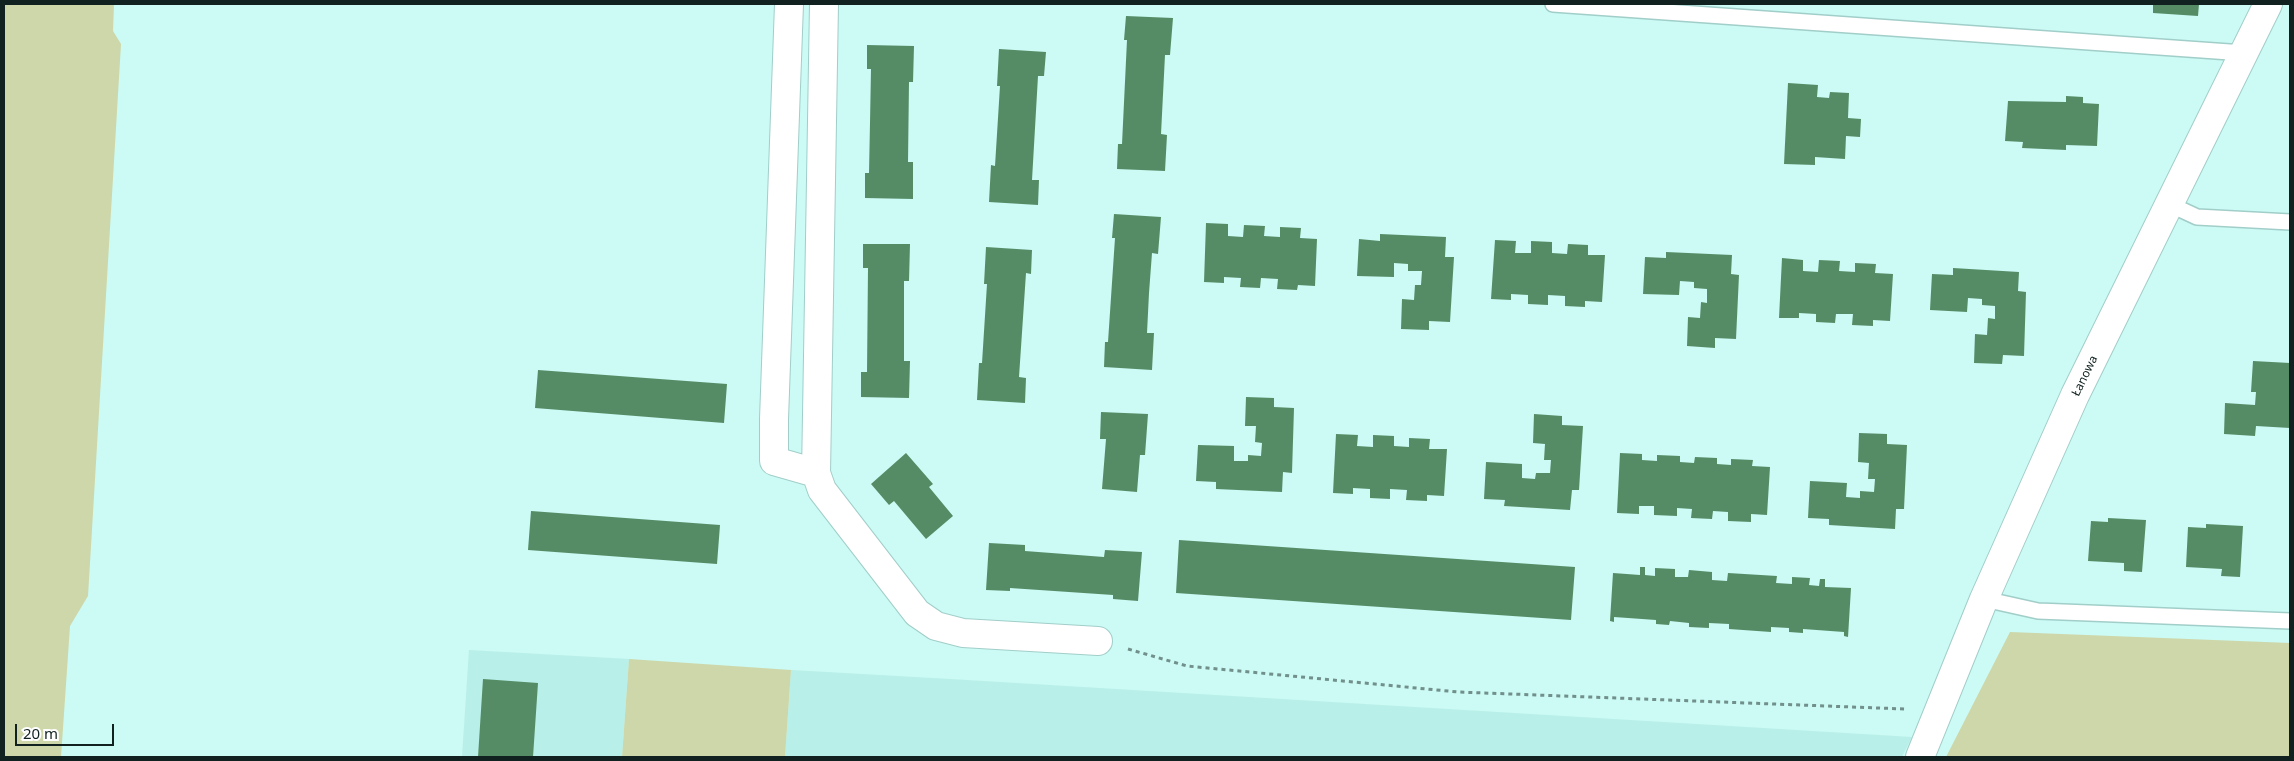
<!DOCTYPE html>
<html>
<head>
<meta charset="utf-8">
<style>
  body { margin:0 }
  #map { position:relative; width:2294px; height:761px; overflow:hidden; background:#ccfaf4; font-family:"Noto Sans",sans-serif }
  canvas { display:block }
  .frame { position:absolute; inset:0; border:5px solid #10211f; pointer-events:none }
  .scale { position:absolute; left:15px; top:724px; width:99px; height:22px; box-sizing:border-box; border:2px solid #10211f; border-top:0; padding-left:6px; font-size:15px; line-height:18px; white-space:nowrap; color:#10211f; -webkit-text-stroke:4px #fff; paint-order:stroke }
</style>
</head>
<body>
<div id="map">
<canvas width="2294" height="761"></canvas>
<div class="frame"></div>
<div class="scale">20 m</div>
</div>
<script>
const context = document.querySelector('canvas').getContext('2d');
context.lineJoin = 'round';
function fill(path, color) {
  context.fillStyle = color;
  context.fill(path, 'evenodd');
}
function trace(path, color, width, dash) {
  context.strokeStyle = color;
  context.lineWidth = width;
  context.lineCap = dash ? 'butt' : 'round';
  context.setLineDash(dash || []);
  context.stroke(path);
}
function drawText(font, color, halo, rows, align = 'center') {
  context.font = font + ' "Noto Sans",sans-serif';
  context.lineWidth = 4;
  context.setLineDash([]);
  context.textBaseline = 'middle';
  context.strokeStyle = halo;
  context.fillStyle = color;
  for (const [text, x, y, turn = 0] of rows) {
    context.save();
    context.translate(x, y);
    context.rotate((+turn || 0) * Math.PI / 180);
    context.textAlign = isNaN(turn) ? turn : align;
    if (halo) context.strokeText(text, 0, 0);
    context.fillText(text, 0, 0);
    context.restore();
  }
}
fill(new Path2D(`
  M 469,650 L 629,659 L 622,757 L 462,757 Z
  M 791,670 L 950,679 L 1912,737 L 1902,757 L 785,757 Z`), '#b8efe8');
fill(new Path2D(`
  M 4,4 L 114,4 L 113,31 L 121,44 L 88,596 L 70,626 L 61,757 L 4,757 Z
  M 2010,632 L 2290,643 L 2290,757 L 1946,757 Z
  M 629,659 L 791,670 L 785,757 L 622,757 Z`), '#cdd7a9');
fill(new Path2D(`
  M 2153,4 L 2199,4 L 2198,16 L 2153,13 Z
  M 1126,16 L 1173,18 L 1170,55 L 1165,55 L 1161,134 L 1167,135 L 1165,171 L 1117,169 L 1118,144 L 1122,144 L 1127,40 L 1124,40 Z
  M 867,45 L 914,46 L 913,82 L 909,82 L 908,162 L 913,162 L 913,199 L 865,198 L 865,173 L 869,173 L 870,123 L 871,69 L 867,69 Z
  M 999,49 L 1046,52 L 1044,76 L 1038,76 L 1032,180 L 1039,180 L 1038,205 L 989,202 L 991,165 L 995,166 L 1000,86 L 997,86 Z
  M 1788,83 L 1818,85 L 1817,97 L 1829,98 L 1830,92 L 1849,93 L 1848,118 L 1861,119 L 1860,137 L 1846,136 L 1845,159 L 1815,157 L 1815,165 L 1784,164 Z
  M 2066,96 L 2083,97 L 2083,103 L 2099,104 L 2097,146 L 2066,145 L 2066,150 L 2022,148 L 2023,142 L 2005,141 L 2008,101 L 2066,102 Z
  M 1114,214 L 1161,217 L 1158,254 L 1152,253 L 1149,293 L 1147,333 L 1154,333 L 1152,370 L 1104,367 L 1105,342 L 1108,342 L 1115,238 L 1112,238 Z
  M 1206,223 L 1228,224 L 1228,236 L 1243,237 L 1244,225 L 1265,226 L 1264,236 L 1280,237 L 1280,227 L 1301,228 L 1300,238 L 1317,239 L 1315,286 L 1298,285 L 1297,290 L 1277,289 L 1278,279 L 1261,278 L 1260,288 L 1240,287 L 1241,278 L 1224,277 L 1224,283 L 1204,282 Z
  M 1380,234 L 1446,237 L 1445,257 L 1454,257 L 1450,322 L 1429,321 L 1429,330 L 1401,329 L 1402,299 L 1414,300 L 1415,285 L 1421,285 L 1422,271 L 1408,271 L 1408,264 L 1394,263 L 1394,277 L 1357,276 L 1359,239 L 1380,241 Z
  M 1495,240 L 1516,241 L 1515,253 L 1531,253 L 1531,241 L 1552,242 L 1552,253 L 1567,254 L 1568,244 L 1588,245 L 1588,255 L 1605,255 L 1602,302 L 1585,301 L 1585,307 L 1565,306 L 1565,296 L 1548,295 L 1548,305 L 1528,304 L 1528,295 L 1511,294 L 1511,300 L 1491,299 Z
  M 863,244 L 910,244 L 909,281 L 904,281 L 904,361 L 910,361 L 909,398 L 861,397 L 861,372 L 867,372 L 868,268 L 863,268 Z
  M 986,247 L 1032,250 L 1031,274 L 1026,273 L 1019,377 L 1026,378 L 1025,403 L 977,400 L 979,363 L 982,363 L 987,284 L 984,284 Z
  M 1666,252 L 1732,255 L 1731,274 L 1739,275 L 1736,339 L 1715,338 L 1715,348 L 1687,346 L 1688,317 L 1700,318 L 1701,302 L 1707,303 L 1707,289 L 1694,288 L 1694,282 L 1680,281 L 1679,295 L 1643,294 L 1645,257 L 1666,258 Z
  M 1782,258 L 1803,260 L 1803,271 L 1818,272 L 1819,260 L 1840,261 L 1839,271 L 1855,272 L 1855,263 L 1876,264 L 1875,273 L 1893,274 L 1890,321 L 1873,320 L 1873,326 L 1852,325 L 1853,314 L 1836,314 L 1835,323 L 1816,322 L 1816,314 L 1799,313 L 1799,318 L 1779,318 Z
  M 1953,268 L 2019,272 L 2018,291 L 2026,292 L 2024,356 L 2003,355 L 2002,364 L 1974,363 L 1975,334 L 1987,335 L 1988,318 L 1995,319 L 1995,306 L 1982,305 L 1982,299 L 1968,298 L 1967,312 L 1930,310 L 1932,274 L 1953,275 Z
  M 2253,361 L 2290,363 L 2290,428 L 2256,426 L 2255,436 L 2224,434 L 2225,403 L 2255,405 L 2256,392 L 2251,392 Z
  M 538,370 L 727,384 L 724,423 L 535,408 Z
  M 1246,397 L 1274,398 L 1274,407 L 1294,408 L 1292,473 L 1283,472 L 1282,492 L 1216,489 L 1216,482 L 1196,481 L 1198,445 L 1234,446 L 1234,461 L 1248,461 L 1248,455 L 1261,456 L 1262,443 L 1255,442 L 1256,426 L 1245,426 Z
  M 1101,412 L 1148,414 L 1145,455 L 1140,455 L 1137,492 L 1102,489 L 1106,439 L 1100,439 Z
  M 1534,414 L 1562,416 L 1562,425 L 1583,426 L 1579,490 L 1572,490 L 1570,510 L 1504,506 L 1505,500 L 1484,499 L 1486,462 L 1522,464 L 1522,478 L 1535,479 L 1536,473 L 1550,473 L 1551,460 L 1544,460 L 1545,444 L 1533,443 Z
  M 1859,433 L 1887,434 L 1887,444 L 1907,445 L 1904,509 L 1896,509 L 1895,529 L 1829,525 L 1829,519 L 1808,518 L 1810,481 L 1847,483 L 1846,497 L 1860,498 L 1860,491 L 1874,492 L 1875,479 L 1868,479 L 1869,463 L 1858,462 Z
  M 1336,434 L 1358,435 L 1357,446 L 1373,447 L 1373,435 L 1394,436 L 1394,446 L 1409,447 L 1409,438 L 1430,439 L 1429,449 L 1447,449 L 1444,496 L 1427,495 L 1427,501 L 1406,500 L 1407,490 L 1390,489 L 1390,499 L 1370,498 L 1370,489 L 1353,488 L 1353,494 L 1333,493 Z
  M 906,453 L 933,484 L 929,487 L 953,516 L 926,539 L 894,501 L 889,505 L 871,484 Z
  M 1620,453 L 1642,454 L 1642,460 L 1657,461 L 1657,455 L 1680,456 L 1680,462 L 1694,463 L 1695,457 L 1717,458 L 1717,464 L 1731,465 L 1731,459 L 1753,460 L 1752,466 L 1770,467 L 1767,515 L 1751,514 L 1751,522 L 1728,521 L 1728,512 L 1713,511 L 1712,519 L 1691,518 L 1692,509 L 1677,508 L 1677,516 L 1654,515 L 1654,506 L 1639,506 L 1639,514 L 1617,513 Z
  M 531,511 L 720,525 L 717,564 L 528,550 Z
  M 2108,518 L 2146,520 L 2142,572 L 2124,571 L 2124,563 L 2088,561 L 2091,521 L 2108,522 Z
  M 2206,524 L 2243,526 L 2240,577 L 2221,576 L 2222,569 L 2186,567 L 2188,527 L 2206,528 Z
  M 1179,540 L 1575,567 L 1571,620 L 1176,593 Z
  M 989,543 L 1025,545 L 1025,551 L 1104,557 L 1105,550 L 1142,552 L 1138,601 L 1113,599 L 1113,595 L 1010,588 L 1010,591 L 986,590 Z
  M 1640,567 L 1645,567 L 1645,575 L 1655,576 L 1655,568 L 1675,569 L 1675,577 L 1688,577 L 1689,570 L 1712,572 L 1712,580 L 1727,581 L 1728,573 L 1777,576 L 1776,583 L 1792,584 L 1792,577 L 1810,578 L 1809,585 L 1819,586 L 1820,579 L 1825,579 L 1825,587 L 1851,588 L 1848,637 L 1844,636 L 1844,632 L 1803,629 L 1803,633 L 1789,632 L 1789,628 L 1771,627 L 1771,632 L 1729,629 L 1729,624 L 1709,623 L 1709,628 L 1689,627 L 1689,623 L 1670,621 L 1669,625 L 1656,624 L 1656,620 L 1614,617 L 1614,622 L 1610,621 L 1613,573 L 1640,575 Z
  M 483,679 L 538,683 L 533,757 L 478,757 Z`), '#558c66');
const service = new Path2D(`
  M 1553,4 L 2244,53
  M 2169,204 L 2197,217 L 2290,222
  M 1984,599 L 2038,611 L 2290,621`);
const minor = new Path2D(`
  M 789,4 L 774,419 L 774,461 L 816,473
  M 824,4 L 816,473 L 822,490 L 917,613 L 936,626 L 963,633 L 1098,641
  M 1920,757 L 1984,599 L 2075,395 L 2268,4`);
trace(service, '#a1cec9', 18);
trace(minor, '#a1cec9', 30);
trace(new Path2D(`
  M 1128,649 L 1187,666 L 1458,692 L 1905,709`), '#71908c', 3, [4, 4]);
trace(service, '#fff', 15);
trace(minor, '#fff', 28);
drawText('12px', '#10211f', '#fff', [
  ["Łanowa",2085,376,-64]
]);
</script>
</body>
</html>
